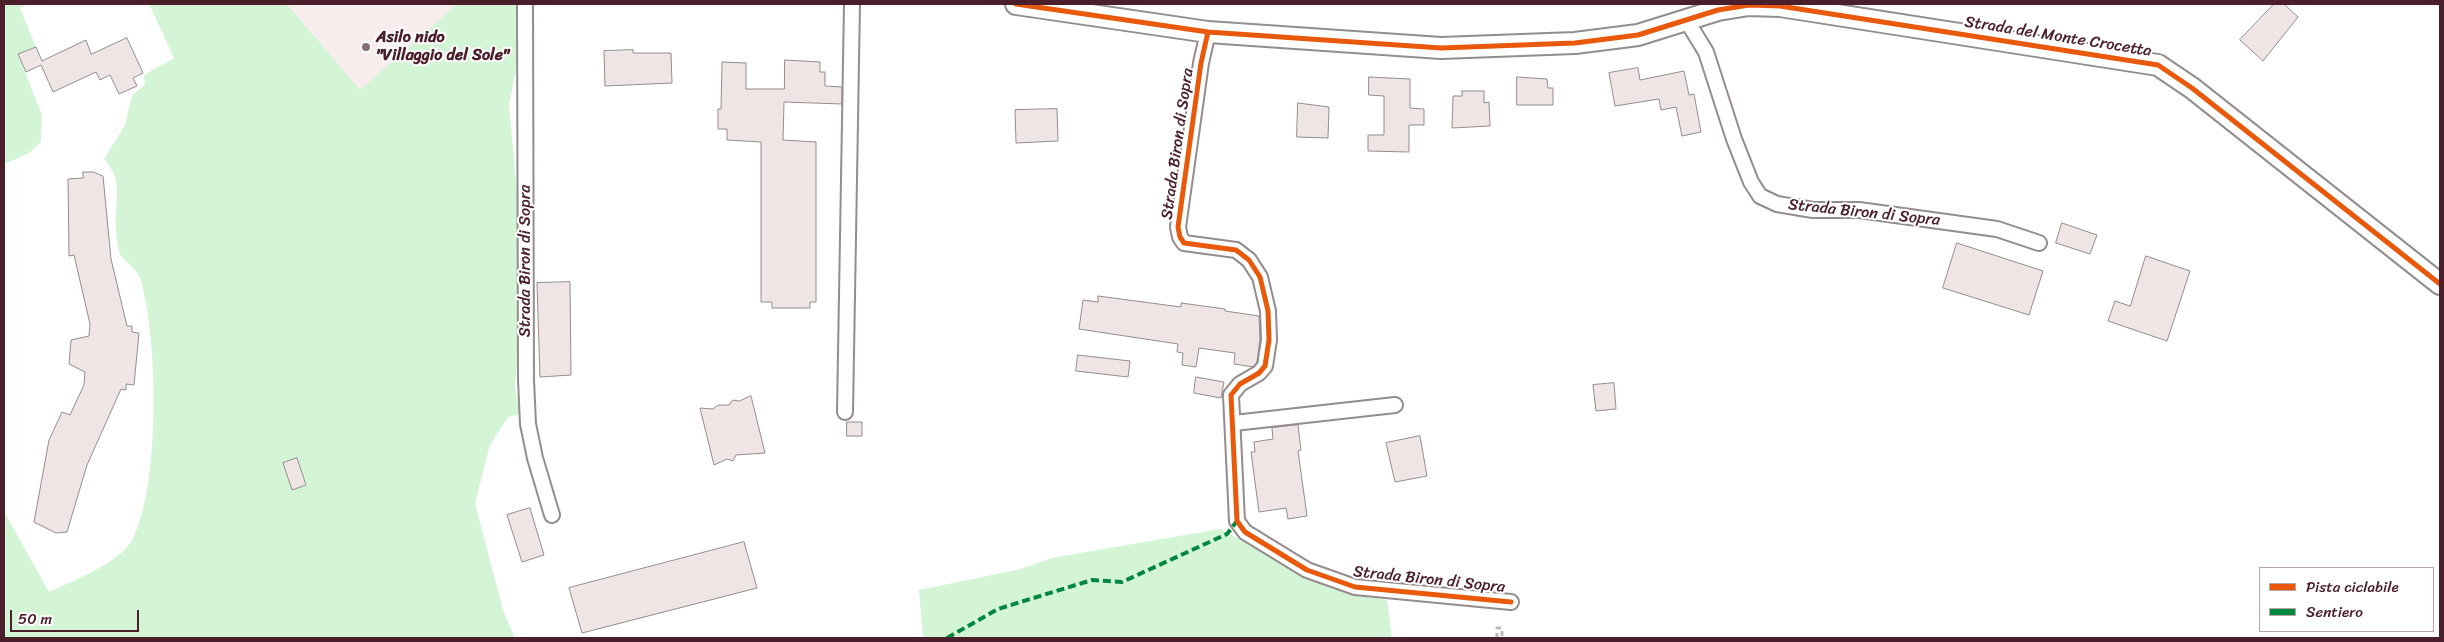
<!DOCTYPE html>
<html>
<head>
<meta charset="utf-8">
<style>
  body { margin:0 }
  #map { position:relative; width:2444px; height:642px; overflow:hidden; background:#fff; font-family:Sriracha,sans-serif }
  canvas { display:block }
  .frame { position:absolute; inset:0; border:5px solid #4a1f2b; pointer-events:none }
  .legend { position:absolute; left:2259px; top:567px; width:175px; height:65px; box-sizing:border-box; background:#fff; border:1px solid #b7a5aa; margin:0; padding:6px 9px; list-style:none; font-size:15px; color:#4a1f2b }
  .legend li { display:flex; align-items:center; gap:10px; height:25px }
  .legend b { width:25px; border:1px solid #b7a5aa }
  .scale { position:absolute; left:10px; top:610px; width:129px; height:22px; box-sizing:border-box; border:2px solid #4a1f2b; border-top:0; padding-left:6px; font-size:15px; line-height:18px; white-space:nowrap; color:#4a1f2b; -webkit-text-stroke:4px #fff; paint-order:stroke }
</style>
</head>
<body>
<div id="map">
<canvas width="2444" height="642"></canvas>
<div class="frame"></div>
<ul class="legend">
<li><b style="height:6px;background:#e8590c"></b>Pista ciclabile</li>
<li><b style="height:6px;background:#00873e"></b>Sentiero</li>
</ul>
<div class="scale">50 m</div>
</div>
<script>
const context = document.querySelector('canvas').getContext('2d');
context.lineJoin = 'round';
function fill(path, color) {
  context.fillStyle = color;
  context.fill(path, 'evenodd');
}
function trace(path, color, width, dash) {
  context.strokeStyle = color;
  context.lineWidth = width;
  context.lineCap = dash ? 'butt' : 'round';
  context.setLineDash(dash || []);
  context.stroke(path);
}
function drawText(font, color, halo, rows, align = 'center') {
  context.font = font + ' Sriracha,sans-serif';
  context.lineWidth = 4;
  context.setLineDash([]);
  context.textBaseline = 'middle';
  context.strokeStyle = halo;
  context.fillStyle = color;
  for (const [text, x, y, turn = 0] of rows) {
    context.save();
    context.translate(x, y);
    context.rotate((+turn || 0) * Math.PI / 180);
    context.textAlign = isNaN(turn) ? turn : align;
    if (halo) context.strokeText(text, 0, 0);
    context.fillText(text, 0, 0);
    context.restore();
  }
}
fill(new Path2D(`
  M 287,4 L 457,4 L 360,91 Z`), '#f7eded');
fill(new Path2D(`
  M 4,4 L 28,4 L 20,8 L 36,47 L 18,54 L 42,115 L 41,142 L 29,153 L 4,164 Z
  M 149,4 L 287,4 L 360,90 L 457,4 L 521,4 L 520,49 L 509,104 L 520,226 L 521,311 L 515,387 L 520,414 L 508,417 L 490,445 L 475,503 L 503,610 L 515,638 L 4,638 L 4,511 L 49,592 C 72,581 120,563 132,540 C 159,490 157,359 146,304 C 144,295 143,285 140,278 C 135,268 127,262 120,255 C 118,246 116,237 116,227 C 114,200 125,182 104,159 L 125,125 L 132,96 L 145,84 L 144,75 L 174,58 Z
  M 1220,529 C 1249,543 1276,561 1305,576 C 1330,589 1359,594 1387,600 L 1392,638 L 923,638 L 919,590 L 1021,569 L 1051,558 Z`), '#d4f5d5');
const building = new Path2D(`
  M 2274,4 L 2284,4 L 2298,17 L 2263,61 L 2240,40 Z
  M 127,38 L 143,73 L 133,78 L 137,86 L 119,94 L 110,75 L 100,80 L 96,72 L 53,92 L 41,65 L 26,72 L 18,54 L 36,47 L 42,61 L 86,40 L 91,54 Z
  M 633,50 L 633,53 L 671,53 L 672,83 L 605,86 L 604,51 Z
  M 785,60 L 820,62 L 820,72 L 825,72 L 825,86 L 842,87 L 842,104 L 784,102 L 783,140 L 816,142 L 816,302 L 810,302 L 810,308 L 772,308 L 772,302 L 761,302 L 761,142 L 727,140 L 727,129 L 718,129 L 718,109 L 721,109 L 722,62 L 746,63 L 746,89 L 784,89 Z
  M 1638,68 L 1640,80 L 1684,71 L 1689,95 L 1694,94 L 1701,132 L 1682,136 L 1676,107 L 1661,110 L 1659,99 L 1615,106 L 1609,73 Z
  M 1369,77 L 1410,79 L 1410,108 L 1424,109 L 1424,125 L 1409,125 L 1409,152 L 1368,151 L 1368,135 L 1384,135 L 1384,96 L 1369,95 Z
  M 1517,77 L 1547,79 L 1548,88 L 1553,88 L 1553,105 L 1517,105 Z
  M 1462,91 L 1484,91 L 1484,103 L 1489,102 L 1490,126 L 1452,128 L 1453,96 L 1462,96 Z
  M 1298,103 L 1329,107 L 1328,138 L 1297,137 Z
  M 1057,109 L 1058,141 L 1016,143 L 1015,110 Z
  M 83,172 L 93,172 L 103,176 L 111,259 L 127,326 L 132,326 L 132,332 L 139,333 L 134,385 L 126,384 L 126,390 L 121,389 L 87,465 L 67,532 L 56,533 L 34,522 L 49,440 L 62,412 L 70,415 L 84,385 L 85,372 L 69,364 L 71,340 L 89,336 L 90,324 L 74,255 L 69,256 L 68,179 L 83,178 Z
  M 2062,223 L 2097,235 L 2090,254 L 2056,243 Z
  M 1957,243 L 2043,271 L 2029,315 L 1943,288 Z
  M 2146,256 L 2190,271 L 2167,341 L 2108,321 L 2115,301 L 2130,306 Z
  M 570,282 L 571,375 L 540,377 L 537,283 Z
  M 1098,296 L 1181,307 L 1181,303 L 1225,309 L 1225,311 L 1259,316 L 1260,339 L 1257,362 L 1253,367 L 1234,364 L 1235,353 L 1199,348 L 1196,367 L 1182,365 L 1183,353 L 1177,352 L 1178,344 L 1079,329 L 1083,300 L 1098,302 Z
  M 1078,355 L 1130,361 L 1128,377 L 1076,371 Z
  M 1196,377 L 1224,382 L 1221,398 L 1194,393 Z
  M 1614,383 L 1616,409 L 1596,411 L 1593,385 Z
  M 751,396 L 765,453 L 736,455 L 733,461 L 727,459 L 714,465 L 700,408 L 713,409 L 718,405 L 729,405 L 733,400 L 739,401 Z
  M 847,422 L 862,422 L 862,436 L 847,436 Z
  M 1298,425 L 1301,450 L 1298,451 L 1307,516 L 1288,519 L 1286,508 L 1259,512 L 1251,452 L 1255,452 L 1254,442 L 1273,439 L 1272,428 Z
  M 1420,436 L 1427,476 L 1395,482 L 1386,443 Z
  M 297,458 L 306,485 L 292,490 L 283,463 Z
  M 530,508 L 544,555 L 522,562 L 507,515 Z
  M 744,542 L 757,588 L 582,633 L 569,588 Z`);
fill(building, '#efe5e4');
trace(building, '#948c8e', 1);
const street = new Path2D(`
  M 525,4 L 526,380 L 528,424 L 535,458 L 552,515
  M 1687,21 L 1706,52 L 1734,139 L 1751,182 L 1760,196 L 1777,204 L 1813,210 L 1859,210 L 1997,229 L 2039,243
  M 1208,32 L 1201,63 L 1178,227 L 1180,237 L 1184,243 L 1236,250 L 1249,260 L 1260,277 L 1268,311 L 1269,340 L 1265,366 L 1259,373 L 1240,384 L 1231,395 L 1237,521 L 1245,532 L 1307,570 L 1355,587 L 1511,602
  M 845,412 L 852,4
  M 1234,423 L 1395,405`);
const secondary = new Path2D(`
  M 1016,4 L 1208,32 L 1441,48 L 1575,43 L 1638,35 L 1718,10 L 1749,5 L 1780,6 L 2158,65 L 2192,88 L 2440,284`);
trace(street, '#948c8e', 18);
trace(secondary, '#948c8e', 24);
trace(new Path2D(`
  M 1497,638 L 1497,628 L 1502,628 L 1502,638`), '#bdb8b9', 3, [5, 4]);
trace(street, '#fff', 14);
trace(secondary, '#fff', 20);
trace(new Path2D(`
  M 947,638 L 998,609 L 1092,580 L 1122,582 L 1227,534 L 1237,521`), '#00873e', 4, [8, 4]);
trace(new Path2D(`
  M 1016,4 L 1208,32 L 1441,48 L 1575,43 L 1638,35 L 1718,10 L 1749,5 L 1780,6 L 2158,65 L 2192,88 L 2440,284
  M 1208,32 L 1201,63 L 1178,227 L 1180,237 L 1184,243 L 1236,250 L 1249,260 L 1260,277 L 1268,311 L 1269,340 L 1265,366 L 1259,373 L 1240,384 L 1231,395 L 1237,521 L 1245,532 L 1307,570 L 1355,587 L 1511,602`), '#e8590c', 5);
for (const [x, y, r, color] of [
  [366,47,5,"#896d75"]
]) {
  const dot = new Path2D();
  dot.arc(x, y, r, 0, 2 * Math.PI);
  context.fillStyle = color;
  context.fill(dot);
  trace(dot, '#fff', 2);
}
drawText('16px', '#4a1f2b', '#fff', [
  ["Strada del Monte Crocetta",2058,37,9],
  ["Strada Biron di Sopra",1178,144,-82],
  ["Strada Biron di Sopra",1864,213,6],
  ["Strada Biron di Sopra",526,261,-90],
  ["Strada Biron di Sopra",1429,580,6]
]);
drawText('bold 16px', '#4a1f2b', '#fff', [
  ["Asilo nido",376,38],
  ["\"Villaggio del Sole\"",376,56]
], 'left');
</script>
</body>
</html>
